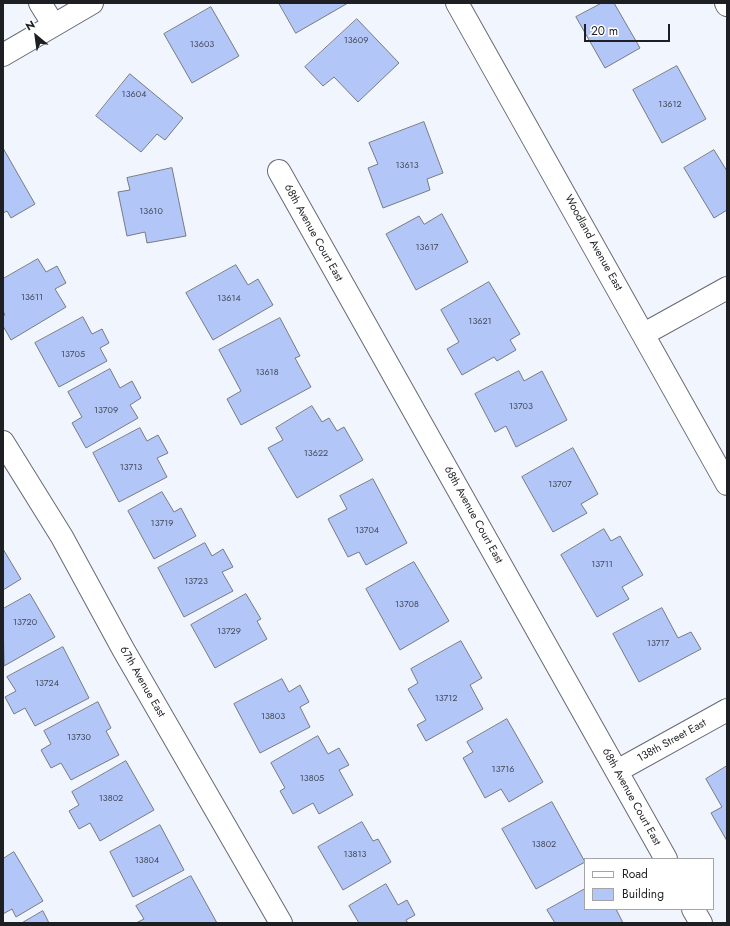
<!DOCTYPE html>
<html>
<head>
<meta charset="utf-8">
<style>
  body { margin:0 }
  #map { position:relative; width:730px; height:926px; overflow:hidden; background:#f1f5fe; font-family:Jost,sans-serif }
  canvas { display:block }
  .frame { position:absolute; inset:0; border:4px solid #1d1f22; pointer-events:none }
  .legend { position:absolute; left:584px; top:858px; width:130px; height:52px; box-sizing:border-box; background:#fff; border:1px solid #a5a5a7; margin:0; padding:5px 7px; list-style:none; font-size:12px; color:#1d1f22 }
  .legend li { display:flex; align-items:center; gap:8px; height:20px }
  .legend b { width:20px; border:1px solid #a5a5a7 }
  .north { position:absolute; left:16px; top:16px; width:40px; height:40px; -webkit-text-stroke:3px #fff; paint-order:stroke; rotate:331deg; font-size:11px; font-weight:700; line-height:16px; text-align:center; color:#1d1f22 }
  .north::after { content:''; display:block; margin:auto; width:14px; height:18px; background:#1d1f22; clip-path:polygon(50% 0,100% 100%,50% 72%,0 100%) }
  .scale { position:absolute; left:584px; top:24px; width:86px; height:18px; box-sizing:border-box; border:2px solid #1d1f22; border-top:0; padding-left:5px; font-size:12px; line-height:14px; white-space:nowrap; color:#1d1f22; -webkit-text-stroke:3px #fff; paint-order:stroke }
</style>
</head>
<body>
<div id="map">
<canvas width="730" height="926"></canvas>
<div class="frame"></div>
<ul class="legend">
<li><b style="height:5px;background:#fff"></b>Road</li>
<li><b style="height:11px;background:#b3c6f8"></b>Building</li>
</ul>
<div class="north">N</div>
<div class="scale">20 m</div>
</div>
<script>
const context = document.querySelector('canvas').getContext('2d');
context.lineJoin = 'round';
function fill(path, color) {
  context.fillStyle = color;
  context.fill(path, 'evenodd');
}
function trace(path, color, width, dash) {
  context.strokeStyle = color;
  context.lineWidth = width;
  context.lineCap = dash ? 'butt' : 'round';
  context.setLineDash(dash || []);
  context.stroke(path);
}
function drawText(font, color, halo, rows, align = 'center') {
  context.font = font + ' Jost,sans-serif';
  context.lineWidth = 3.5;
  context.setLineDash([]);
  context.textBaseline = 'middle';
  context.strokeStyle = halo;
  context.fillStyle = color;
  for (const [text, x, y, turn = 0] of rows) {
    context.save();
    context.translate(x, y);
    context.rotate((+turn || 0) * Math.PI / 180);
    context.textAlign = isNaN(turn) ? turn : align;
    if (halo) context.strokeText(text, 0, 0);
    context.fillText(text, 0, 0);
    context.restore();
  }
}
const building = new Path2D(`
  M 279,3 L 348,3 L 296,33 Z
  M 602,3 L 614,3 L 640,48 L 605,68 L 576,17 Z
  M 211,7 L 239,56 L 192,83 L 164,34 Z
  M 357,19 L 399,63 L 358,102 L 334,77 L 323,86 L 305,67 Z
  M 677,66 L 706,119 L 662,143 L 633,90 Z
  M 130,74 L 183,118 L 165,140 L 157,134 L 141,152 L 96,116 Z
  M 424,122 L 443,173 L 427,179 L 430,190 L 383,208 L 368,168 L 378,164 L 369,143 Z
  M 3,148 L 35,204 L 11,218 L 7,211 L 3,213 Z
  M 714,150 L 727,171 L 727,210 L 714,218 L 684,168 Z
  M 172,168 L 186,236 L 147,243 L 145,232 L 127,236 L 118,192 L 130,190 L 127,178 Z
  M 442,214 L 468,262 L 416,290 L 386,234 L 419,216 L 424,224 Z
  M 38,259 L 46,272 L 57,266 L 66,283 L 55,289 L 66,307 L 11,340 L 3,326 L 3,316 L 5,315 L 3,311 L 3,279 Z
  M 236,265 L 248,285 L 258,279 L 273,305 L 213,340 L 186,293 Z
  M 489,282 L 520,334 L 510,340 L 516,350 L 497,361 L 494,357 L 462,375 L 447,349 L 459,342 L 441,310 Z
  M 83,317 L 92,334 L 102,329 L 109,343 L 100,348 L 107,361 L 59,387 L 35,343 Z
  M 280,318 L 300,356 L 295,358 L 311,387 L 241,425 L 227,399 L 241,391 L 219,350 Z
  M 110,369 L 120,388 L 132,381 L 141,398 L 130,405 L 138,418 L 86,448 L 72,423 L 82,417 L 68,392 Z
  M 519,371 L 524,381 L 542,371 L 567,420 L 516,447 L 506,426 L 495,432 L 475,394 Z
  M 312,406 L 322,422 L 329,418 L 337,431 L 344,427 L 363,460 L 297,498 L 268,448 L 283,440 L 276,428 Z
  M 140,428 L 147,441 L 158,435 L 168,453 L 157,458 L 167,477 L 119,502 L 93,453 Z
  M 573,448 L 598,494 L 581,504 L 587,513 L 553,532 L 522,477 Z
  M 373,479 L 407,543 L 366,565 L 359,552 L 348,557 L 328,519 L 347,509 L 340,496 Z
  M 162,492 L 174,512 L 181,508 L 196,536 L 154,559 L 128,511 Z
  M 604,529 L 611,541 L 620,536 L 643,575 L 622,587 L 629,599 L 597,617 L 561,555 Z
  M 205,543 L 212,556 L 223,549 L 233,567 L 222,572 L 233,591 L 184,617 L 158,568 Z
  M 3,549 L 21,579 L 3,590 Z
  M 414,562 L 449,621 L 400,650 L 366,589 Z
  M 30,594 L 55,637 L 4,666 L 3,609 Z
  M 246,594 L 261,619 L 257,621 L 267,639 L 215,668 L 191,625 Z
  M 662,608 L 678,638 L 691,632 L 701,649 L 639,682 L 613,634 Z
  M 461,641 L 482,678 L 470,685 L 483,709 L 426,741 L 417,725 L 426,720 L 408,689 L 418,683 L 411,669 Z
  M 63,647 L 89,698 L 35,726 L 25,708 L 14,714 L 5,697 L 16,691 L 7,677 Z
  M 282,679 L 289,692 L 300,685 L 309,702 L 300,707 L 310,727 L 260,753 L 234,704 Z
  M 98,702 L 111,728 L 106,731 L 119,755 L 71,780 L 61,763 L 51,768 L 41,750 L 51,744 L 44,731 Z
  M 507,719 L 543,782 L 509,802 L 501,789 L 485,798 L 463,758 L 473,752 L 467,742 Z
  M 318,736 L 328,754 L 339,748 L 349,765 L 339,770 L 353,795 L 319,814 L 313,803 L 293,814 L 280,791 L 285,788 L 271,763 Z
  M 126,761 L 154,810 L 100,841 L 90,823 L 79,829 L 69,811 L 79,805 L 72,792 Z
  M 727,766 L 727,841 L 711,813 L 722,807 L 706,779 Z
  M 552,802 L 585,862 L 536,889 L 502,829 Z
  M 362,822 L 373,841 L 378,839 L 391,862 L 343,890 L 318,847 Z
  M 160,825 L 184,870 L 133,897 L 110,852 Z
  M 14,852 L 43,901 L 16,917 L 12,909 L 3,914 L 3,859 Z
  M 191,876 L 217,923 L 136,923 L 144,919 L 136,906 Z
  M 386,884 L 398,905 L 407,900 L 415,915 L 406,920 L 408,923 L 359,923 L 349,906 Z
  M 585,889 L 585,909 L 616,909 L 623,923 L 555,923 L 547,910 Z
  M 43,911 L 49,923 L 22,923 Z`);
fill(building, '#b3c6f8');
trace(building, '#777a83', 1);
const minor = new Path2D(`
  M 40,3 L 53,24
  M 457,3 L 727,484
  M 726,3 L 727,5
  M 3,55 L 92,3
  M 279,171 L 666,859
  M 644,334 L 727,288
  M 3,442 L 62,537 L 123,649 L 281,923
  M 617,771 L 727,710
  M 693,909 L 701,923`);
trace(minor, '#676a72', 24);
trace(minor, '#fff', 22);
drawText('9px', '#424958', null, [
  ["13609",356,41],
  ["13603",202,45],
  ["13604",134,95],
  ["13612",670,105],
  ["13613",407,166],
  ["13610",151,212],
  ["13617",427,248],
  ["13611",32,298],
  ["13614",229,299],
  ["13621",480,322],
  ["13705",73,355],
  ["13618",267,373],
  ["13703",521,407],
  ["13709",106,411],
  ["13622",316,454],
  ["13713",131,468],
  ["13707",560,485],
  ["13719",162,524],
  ["13704",367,531],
  ["13711",602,565],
  ["13723",196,582],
  ["13708",407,605],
  ["13720",25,623],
  ["13729",229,632],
  ["13717",658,644],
  ["13724",47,684],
  ["13712",446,699],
  ["13803",273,717],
  ["13730",79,738],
  ["13716",503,770],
  ["13805",312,779],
  ["13802",111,799],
  ["13802",544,845],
  ["13813",355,855],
  ["13804",147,861]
]);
drawText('11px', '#1d1f22', '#fff', [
  ["68th Avenue Court East",313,233,61],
  ["Woodland Avenue East",593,243,61],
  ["68th Avenue Court East",473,515,61],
  ["67th Avenue East",142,682,60],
  ["138th Street East",672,741,-29],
  ["68th Avenue Court East",631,797,61]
]);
</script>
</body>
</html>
